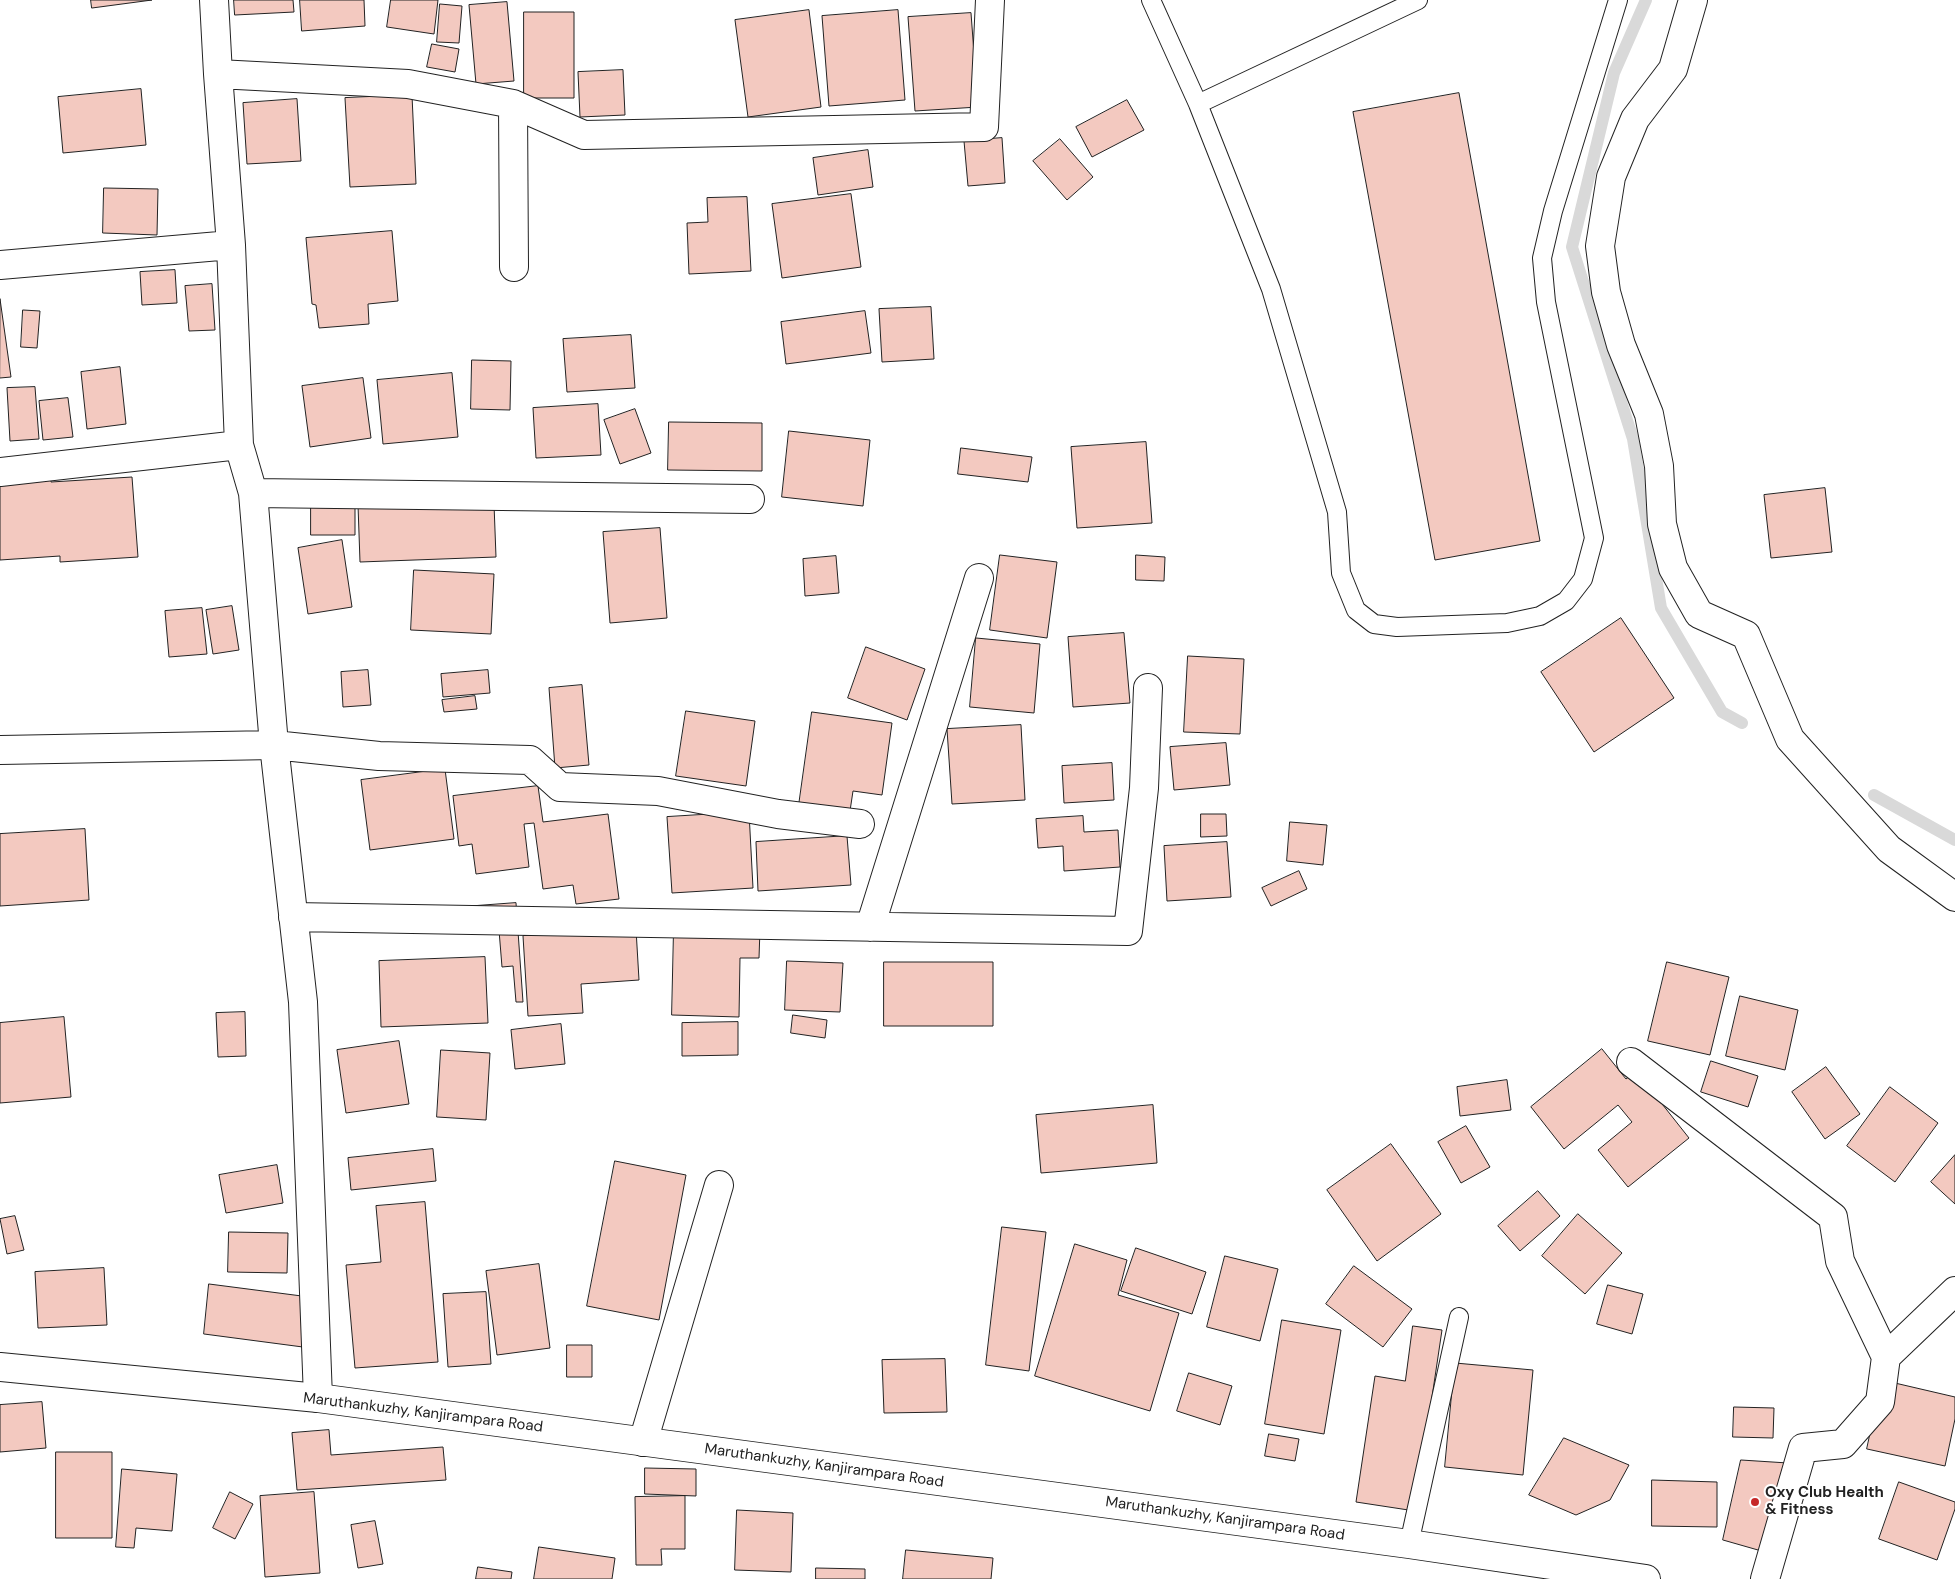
<!DOCTYPE html>
<html>
<head>
<meta charset="utf-8">
<style>
  body { margin:0 }
  canvas { display:block; background:#fff }
</style>
</head>
<body>
<canvas width="1955" height="1579"></canvas>
<script>
const context = document.querySelector('canvas').getContext('2d');
context.lineJoin = 'round';
function trace(path, color, width, dash) {
  context.strokeStyle = color;
  context.lineWidth = width;
  context.lineCap = dash ? 'butt' : 'round';
  context.setLineDash(dash || []);
  context.stroke(path);
}
function fill(path, color) {
  context.fillStyle = color;
  context.fill(path, 'evenodd');
}
function drawText(font, color, halo, rows, align = 'center') {
  context.font = font + ' "DM Sans",sans-serif';
  context.lineWidth = 4;
  context.setLineDash([]);
  context.textBaseline = 'middle';
  context.strokeStyle = halo;
  context.fillStyle = color;
  for (const [text, x, y, turn = 0] of rows) {
    context.save();
    context.translate(x, y);
    context.rotate((+turn || 0) * Math.PI / 180);
    context.textAlign = isNaN(turn) ? turn : align;
    if (halo) context.strokeText(text, 0, 0);
    context.fillText(text, 0, 0);
    context.restore();
  }
}
trace(new Path2D(`
  M 1646,0 L 1614,73 L 1572,247 L 1633,439 L 1661,608 L 1722,712 L 1742,723
  M 1874,795 L 1955,840`), '#d9d9d9', 12);
const building = new Path2D(`
  M 91,0 L 152,0 L 92,8 Z
  M 234,0 L 293,0 L 294,12 L 235,15 Z
  M 300,0 L 364,0 L 365,26 L 302,31 Z
  M 391,0 L 438,0 L 434,34 L 387,27 Z
  M 507,2 L 514,81 L 476,84 L 469,5 Z
  M 440,4 L 462,6 L 459,43 L 437,42 Z
  M 809,10 L 821,107 L 748,117 L 735,20 Z
  M 898,10 L 905,100 L 829,106 L 822,16 Z
  M 524,12 L 574,12 L 574,98 L 524,98 Z
  M 971,13 L 978,107 L 915,111 L 908,17 Z
  M 432,44 L 459,49 L 455,72 L 427,67 Z
  M 623,70 L 625,115 L 580,117 L 578,72 Z
  M 141,89 L 146,145 L 63,153 L 58,97 Z
  M 1459,93 L 1540,541 L 1435,560 L 1353,112 Z
  M 412,95 L 416,184 L 350,187 L 345,98 Z
  M 297,99 L 301,161 L 247,164 L 243,103 Z
  M 1127,100 L 1144,130 L 1092,157 L 1076,127 Z
  M 1002,138 L 1005,183 L 968,186 L 964,141 Z
  M 1060,139 L 1093,177 L 1067,200 L 1033,161 Z
  M 868,150 L 873,187 L 818,195 L 813,158 Z
  M 104,188 L 158,189 L 157,235 L 103,233 Z
  M 851,194 L 861,267 L 782,278 L 772,204 Z
  M 747,197 L 751,271 L 689,274 L 687,223 L 708,222 L 707,198 Z
  M 392,231 L 398,301 L 368,304 L 369,324 L 319,328 L 316,305 L 312,304 L 306,238 Z
  M 175,270 L 177,303 L 142,305 L 140,272 Z
  M 212,284 L 215,330 L 189,331 L 185,286 Z
  M 0,299 L 11,377 L 0,378 Z
  M 931,307 L 934,359 L 882,362 L 879,309 Z
  M 23,310 L 40,311 L 37,348 L 21,347 Z
  M 865,311 L 871,353 L 786,364 L 781,322 Z
  M 631,335 L 635,388 L 567,392 L 563,339 Z
  M 472,360 L 511,361 L 510,410 L 471,409 Z
  M 120,367 L 126,424 L 87,429 L 81,372 Z
  M 452,373 L 458,437 L 383,444 L 377,380 Z
  M 363,378 L 371,438 L 310,447 L 302,386 Z
  M 35,387 L 39,439 L 10,441 L 7,388 Z
  M 68,398 L 73,437 L 43,440 L 39,401 Z
  M 598,404 L 601,455 L 536,458 L 533,408 Z
  M 635,409 L 651,453 L 620,464 L 604,420 Z
  M 669,422 L 762,423 L 762,471 L 668,470 Z
  M 789,431 L 870,440 L 863,506 L 782,497 Z
  M 1146,442 L 1152,523 L 1077,528 L 1071,447 Z
  M 961,448 L 1032,457 L 1028,482 L 958,474 Z
  M 51,474 L 51,482 L 132,477 L 138,557 L 60,562 L 60,556 L 0,560 L 0,478 Z
  M 1825,488 L 1832,552 L 1771,558 L 1764,495 Z
  M 494,504 L 496,557 L 360,562 L 358,505 Z
  M 311,506 L 355,506 L 355,535 L 311,535 Z
  M 660,528 L 667,618 L 610,623 L 603,532 Z
  M 342,540 L 352,607 L 308,614 L 298,548 Z
  M 1000,555 L 1057,562 L 1047,638 L 990,630 Z
  M 1136,555 L 1165,557 L 1164,581 L 1136,580 Z
  M 836,556 L 839,593 L 805,596 L 803,559 Z
  M 414,570 L 494,574 L 491,634 L 411,630 Z
  M 232,606 L 239,650 L 213,654 L 206,610 Z
  M 202,608 L 207,654 L 169,657 L 165,611 Z
  M 1621,618 L 1674,698 L 1594,752 L 1541,672 Z
  M 1124,633 L 1130,703 L 1073,707 L 1068,637 Z
  M 976,638 L 1040,644 L 1034,713 L 970,707 Z
  M 866,647 L 925,669 L 907,720 L 848,698 Z
  M 1188,656 L 1244,659 L 1240,734 L 1184,732 Z
  M 368,670 L 371,705 L 343,707 L 341,672 Z
  M 488,670 L 490,693 L 443,697 L 441,674 Z
  M 582,685 L 589,765 L 555,768 L 549,688 Z
  M 475,696 L 477,709 L 444,712 L 442,700 Z
  M 686,711 L 755,721 L 746,786 L 676,776 Z
  M 812,712 L 892,723 L 882,795 L 853,791 L 850,811 L 799,805 Z
  M 1021,725 L 1025,800 L 952,804 L 947,729 Z
  M 1226,743 L 1230,785 L 1174,790 L 1170,747 Z
  M 1112,763 L 1114,800 L 1064,803 L 1062,766 Z
  M 445,769 L 454,839 L 370,850 L 361,780 Z
  M 538,786 L 543,822 L 608,814 L 619,899 L 576,904 L 573,885 L 543,889 L 534,823 L 524,824 L 529,867 L 476,874 L 472,844 L 459,846 L 453,796 Z
  M 749,812 L 753,888 L 672,893 L 667,817 Z
  M 1201,814 L 1226,814 L 1227,836 L 1201,837 Z
  M 1083,816 L 1084,832 L 1118,830 L 1120,867 L 1064,871 L 1063,846 L 1038,848 L 1036,819 Z
  M 1290,822 L 1327,825 L 1323,865 L 1287,861 Z
  M 85,829 L 89,900 L 0,906 L 0,834 Z
  M 847,836 L 851,885 L 758,891 L 756,842 Z
  M 1227,842 L 1231,897 L 1167,901 L 1164,846 Z
  M 1299,871 L 1307,889 L 1271,906 L 1262,888 Z
  M 516,903 L 523,1002 L 516,1002 L 513,966 L 502,967 L 498,918 L 473,906 Z
  M 674,927 L 760,929 L 759,958 L 740,958 L 739,1017 L 672,1015 Z
  M 636,929 L 639,980 L 581,984 L 583,1013 L 528,1016 L 523,936 Z
  M 485,957 L 488,1023 L 381,1027 L 379,961 Z
  M 787,961 L 843,963 L 840,1012 L 785,1010 Z
  M 884,962 L 993,962 L 993,1026 L 884,1026 Z
  M 1667,962 L 1729,977 L 1710,1055 L 1648,1041 Z
  M 1740,996 L 1798,1010 L 1785,1070 L 1726,1056 Z
  M 245,1012 L 246,1056 L 218,1057 L 216,1013 Z
  M 793,1015 L 827,1020 L 825,1038 L 791,1033 Z
  M 64,1017 L 71,1097 L 0,1103 L 0,1023 Z
  M 738,1022 L 738,1055 L 682,1056 L 682,1023 Z
  M 561,1024 L 565,1064 L 515,1069 L 511,1030 Z
  M 399,1041 L 409,1104 L 346,1113 L 337,1050 Z
  M 1602,1049 L 1626,1079 L 1636,1071 L 1689,1138 L 1628,1187 L 1598,1150 L 1632,1122 L 1618,1105 L 1564,1149 L 1531,1107 Z
  M 441,1050 L 490,1053 L 486,1120 L 437,1117 Z
  M 1711,1061 L 1758,1076 L 1748,1107 L 1701,1092 Z
  M 1826,1067 L 1860,1114 L 1825,1139 L 1792,1092 Z
  M 1507,1080 L 1511,1110 L 1460,1116 L 1457,1087 Z
  M 1890,1087 L 1938,1123 L 1895,1182 L 1847,1146 Z
  M 1153,1105 L 1157,1163 L 1041,1173 L 1036,1115 Z
  M 1466,1126 L 1490,1167 L 1461,1183 L 1438,1142 Z
  M 1391,1144 L 1441,1214 L 1377,1261 L 1327,1190 Z
  M 433,1149 L 436,1181 L 351,1190 L 348,1158 Z
  M 1955,1155 L 1955,1204 L 1931,1182 Z
  M 615,1161 L 686,1175 L 659,1320 L 587,1306 Z
  M 277,1165 L 283,1203 L 226,1213 L 219,1175 Z
  M 1538,1191 L 1560,1216 L 1520,1251 L 1498,1226 Z
  M 425,1202 L 438,1362 L 355,1368 L 346,1265 L 381,1262 L 376,1206 Z
  M 1578,1214 L 1622,1253 L 1585,1294 L 1542,1256 Z
  M 15,1216 L 24,1250 L 7,1254 L 0,1219 Z
  M 1002,1227 L 1046,1232 L 1029,1371 L 986,1365 Z
  M 229,1232 L 288,1233 L 287,1273 L 228,1272 Z
  M 1075,1244 L 1127,1260 L 1118,1295 L 1179,1313 L 1150,1411 L 1035,1376 Z
  M 1136,1248 L 1206,1272 L 1192,1314 L 1121,1291 Z
  M 1225,1256 L 1278,1269 L 1260,1341 L 1207,1327 Z
  M 539,1264 L 550,1348 L 497,1355 L 486,1271 Z
  M 1354,1266 L 1412,1309 L 1383,1347 L 1326,1304 Z
  M 104,1268 L 107,1325 L 38,1328 L 35,1272 Z
  M 209,1284 L 325,1299 L 318,1349 L 204,1334 Z
  M 1608,1285 L 1643,1294 L 1632,1334 L 1597,1324 Z
  M 486,1292 L 491,1364 L 448,1367 L 443,1294 Z
  M 1282,1320 L 1341,1330 L 1324,1434 L 1265,1424 Z
  M 1413,1326 L 1442,1330 L 1415,1511 L 1356,1502 L 1375,1376 L 1405,1381 Z
  M 567,1345 L 592,1345 L 592,1377 L 567,1377 Z
  M 945,1359 L 947,1412 L 884,1413 L 882,1360 Z
  M 1455,1363 L 1533,1370 L 1523,1475 L 1445,1467 Z
  M 1189,1373 L 1232,1386 L 1220,1425 L 1177,1411 Z
  M 1882,1380 L 1955,1397 L 1955,1419 L 1945,1466 L 1867,1449 Z
  M 42,1402 L 46,1448 L 0,1452 L 0,1405 Z
  M 1734,1407 L 1774,1408 L 1773,1438 L 1733,1437 Z
  M 329,1430 L 331,1455 L 443,1447 L 446,1480 L 297,1490 L 292,1433 Z
  M 1269,1434 L 1299,1439 L 1295,1461 L 1265,1456 Z
  M 1564,1438 L 1629,1465 L 1610,1500 L 1576,1515 L 1529,1495 Z
  M 56,1452 L 112,1452 L 112,1538 L 56,1538 Z
  M 1741,1460 L 1788,1463 L 1765,1552 L 1723,1540 Z
  M 645,1468 L 696,1469 L 696,1496 L 645,1494 Z
  M 122,1469 L 177,1474 L 172,1531 L 136,1528 L 134,1548 L 116,1547 Z
  M 1652,1480 L 1717,1482 L 1717,1527 L 1652,1526 Z
  M 1899,1482 L 1955,1502 L 1955,1509 L 1937,1560 L 1879,1539 Z
  M 230,1492 L 253,1504 L 235,1539 L 213,1528 Z
  M 314,1492 L 320,1573 L 265,1577 L 260,1496 Z
  M 685,1496 L 685,1549 L 661,1549 L 662,1565 L 636,1565 L 635,1497 Z
  M 737,1510 L 793,1513 L 791,1572 L 735,1570 Z
  M 375,1521 L 383,1564 L 358,1568 L 351,1525 Z
  M 539,1547 L 615,1558 L 612,1579 L 534,1579 Z
  M 906,1550 L 993,1558 L 991,1579 L 903,1579 Z
  M 478,1567 L 512,1572 L 511,1579 L 476,1579 Z
  M 816,1568 L 865,1569 L 865,1579 L 816,1579 Z`);
fill(building, '#f3c9c0');
trace(building, '#222', 1);
const lane = new Path2D(`
  M 1151,0 L 1198,104 L 1271,289 L 1337,512 L 1341,573 L 1356,610 L 1374,624 L 1397,627 L 1507,623 L 1540,616 L 1566,601 L 1583,579 L 1594,538 L 1546,302 L 1542,258 L 1553,211 L 1618,0
  M 1198,104 L 1418,0
  M 1409,1544 L 1459,1317`);
const street = new Path2D(`
  M 214,0 L 218,74 L 231,245 L 239,445 L 253,493 L 274,745 L 303,1002 L 318,1398
  M 1693,0 L 1673,69 L 1635,119 L 1611,177 L 1600,246 L 1606,292 L 1621,345 L 1649,414 L 1659,466 L 1662,524 L 1673,568 L 1699,614 L 1746,635 L 1790,739 L 1889,849 L 1955,897
  M 218,74 L 408,84 L 513,104 L 584,135 L 984,127 L 990,0
  M 513,104 L 514,267
  M 0,265 L 231,245
  M 0,472 L 239,445
  M 253,493 L 750,499
  M 0,750 L 274,745 L 379,756 L 530,760 L 560,787 L 658,791 L 778,814 L 860,824
  M 293,917 L 1128,931 L 1144,788 L 1148,688
  M 870,927 L 979,578
  M 1631,1062 L 1833,1217 L 1840,1261 L 1886,1357
  M 643,1442 L 719,1185
  M 1765,1579 L 1803,1448 L 1843,1444 L 1880,1402 L 1886,1357 L 1955,1291`);
const secondary = new Path2D(`
  M 0,1367 L 318,1398 L 1409,1544 L 1646,1579`);
trace(lane, '#222', 20);
trace(street, '#222', 30);
trace(secondary, '#222', 30);
trace(lane, '#fff', 18);
trace(street, '#fff', 28);
trace(secondary, '#fff', 28);
for (const [x, y, r, color] of [
  [1755,1502,5,"#c62828"]
]) {
  const dot = new Path2D();
  dot.arc(x, y, r, 0, 2 * Math.PI);
  context.fillStyle = color;
  context.fill(dot);
  trace(dot, '#fff', 2);
}
drawText('15px', '#222', '#fff', [
  ["Maruthankuzhy, Kanjirampara Road",423,1413,7],
  ["Maruthankuzhy, Kanjirampara Road",824,1466,8],
  ["Maruthankuzhy, Kanjirampara Road",1225,1519,8]
]);
drawText('bold 15px', '#222', '#fff', [
  ["Oxy Club Health",1765,1493],
  ["& Fitness",1765,1510]
], 'left');
</script>
</body>
</html>
